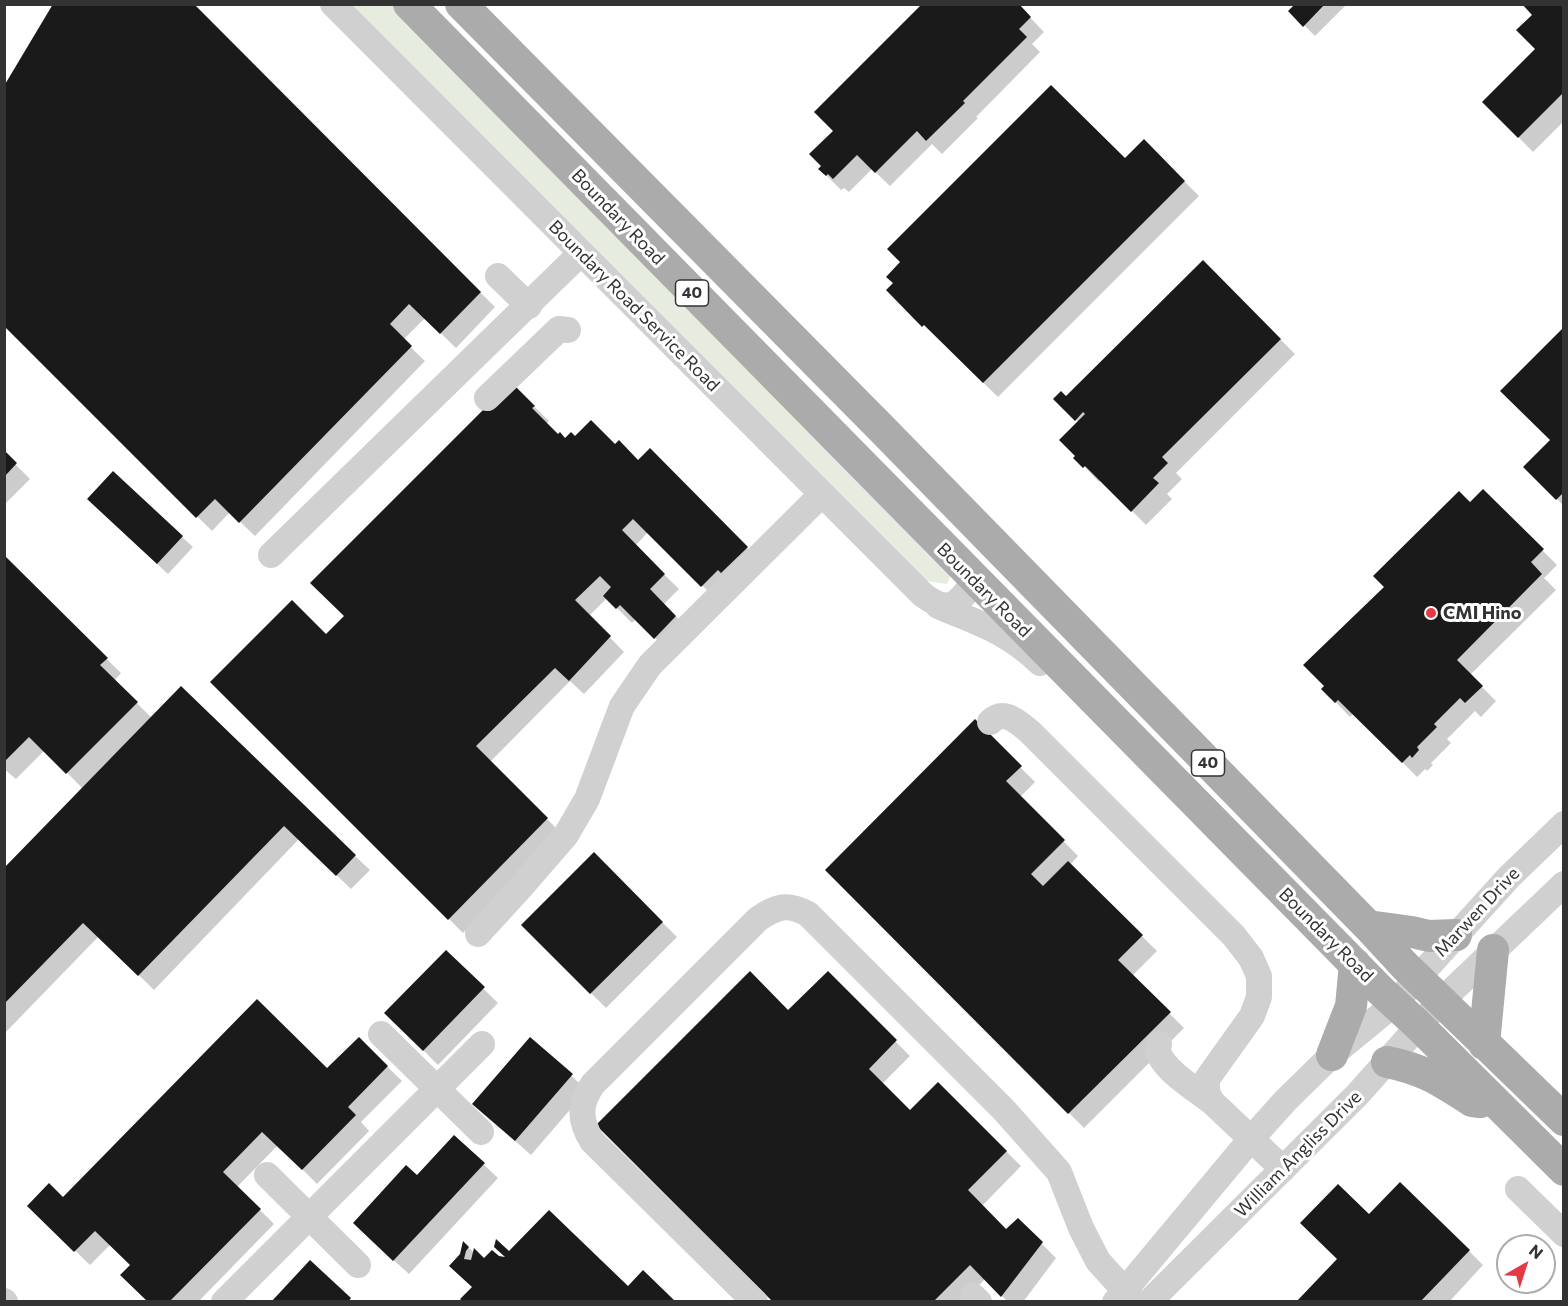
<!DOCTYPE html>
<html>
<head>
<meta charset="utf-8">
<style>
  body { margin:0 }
  #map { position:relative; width:1568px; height:1306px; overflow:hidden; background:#fff; font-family:Commissioner,sans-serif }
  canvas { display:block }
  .frame { position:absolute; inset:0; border:6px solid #333; pointer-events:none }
  .north { position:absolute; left:1496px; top:1234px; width:60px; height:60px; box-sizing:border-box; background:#fff; border:2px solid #adadad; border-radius:50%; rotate:39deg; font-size:16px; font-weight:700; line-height:24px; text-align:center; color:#333 }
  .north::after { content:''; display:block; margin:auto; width:21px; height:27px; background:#e63946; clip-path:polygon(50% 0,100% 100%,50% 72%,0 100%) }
</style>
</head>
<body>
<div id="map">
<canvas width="1568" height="1306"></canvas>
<div class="frame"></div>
<div class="north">N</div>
</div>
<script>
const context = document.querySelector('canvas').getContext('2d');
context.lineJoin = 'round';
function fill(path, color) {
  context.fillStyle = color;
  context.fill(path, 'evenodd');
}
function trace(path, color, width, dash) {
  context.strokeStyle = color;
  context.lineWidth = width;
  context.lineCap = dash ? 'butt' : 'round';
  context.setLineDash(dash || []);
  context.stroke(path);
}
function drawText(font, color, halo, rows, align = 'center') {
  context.font = font + ' Commissioner,sans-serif';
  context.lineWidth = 6;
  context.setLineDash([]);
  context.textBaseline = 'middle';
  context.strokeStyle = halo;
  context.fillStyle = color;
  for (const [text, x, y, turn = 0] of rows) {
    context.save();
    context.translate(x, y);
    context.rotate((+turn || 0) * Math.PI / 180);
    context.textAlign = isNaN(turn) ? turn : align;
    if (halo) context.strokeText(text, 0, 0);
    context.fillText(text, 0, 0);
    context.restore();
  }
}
fill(new Path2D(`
  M 347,5 L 394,5 L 951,575 L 947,584 L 927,581 L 920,576 Z`), '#e6ecdf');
fill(new Path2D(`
  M 191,4 L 495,307 L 456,348 L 425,318 L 403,340 L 425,361 L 255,536 L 230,512 L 212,531 L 4,324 Z
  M 1017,4 L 1044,32 L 1032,44 L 1040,52 L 976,117 L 978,118 L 942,154 L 932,144 L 890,186 L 872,169 L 849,192 L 844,188 L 841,190 L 820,169 Z
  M 1297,4 L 1347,4 L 1315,36 L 1290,11 Z
  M 1564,4 L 1564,121 L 1533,152 L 1484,102 L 1537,49 L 1534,15 Z
  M 1144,141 L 1199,196 L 998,397 L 888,290 L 895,283 L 1125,161 Z
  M 1203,262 L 1295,354 L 1176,473 L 1182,479 L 1167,494 L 1172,499 L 1146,525 L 1101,480 L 1099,482 L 1076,458 L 1079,423 L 1055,399 L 1066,398 Z
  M 1564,329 L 1564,506 L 1525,467 L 1552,440 Z
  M 513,386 L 549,421 L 546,424 L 558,436 L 565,440 L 575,438 L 615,446 L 639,462 L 650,450 L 761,562 L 717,600 L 648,532 L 635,546 L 679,589 L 664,604 L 690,631 L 669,652 L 636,619 L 632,623 L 607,598 L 589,616 L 624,652 L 584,694 L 570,681 L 490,762 L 562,834 L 463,933 L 212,682 L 326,636 L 346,616 Z
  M 4,453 L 30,479 L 4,505 Z
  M 1483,491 L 1557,565 L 1544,578 L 1556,590 L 1470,675 L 1496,701 L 1481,717 L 1475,711 L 1447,739 L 1451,743 L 1431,763 L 1433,765 L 1427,771 L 1425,769 L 1417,777 L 1354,713 L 1350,717 L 1323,689 L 1470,504 Z
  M 99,510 L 182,537 L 193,547 L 168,574 Z
  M 4,558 L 121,673 L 114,681 L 152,718 L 355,856 L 370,870 L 351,889 L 299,839 L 154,990 L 99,936 L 4,1034 L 4,870 L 83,789 L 45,750 L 16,779 L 4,769 Z
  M 975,722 L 1035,782 L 1020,797 L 1078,856 L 1070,865 L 1157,951 L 1132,976 L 1184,1028 L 1084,1128 L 827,870 Z
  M 594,854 L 677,937 L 606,1008 L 523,925 Z
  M 446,952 L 498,1003 L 438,1065 L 386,1013 Z
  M 828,974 L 910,1056 L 882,1084 L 910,1112 L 938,1084 L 1021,1166 L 982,1206 L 1006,1231 L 1018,1220 L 1056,1258 L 1023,1302 L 1008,1302 L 985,1279 L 963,1302 L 776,1302 L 788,1013 Z
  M 359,1039 L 402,1081 L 361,1122 L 369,1131 L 317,1184 L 278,1145 L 237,1187 L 274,1224 L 198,1302 L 150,1302 L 132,1265 L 111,1244 L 90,1265 L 29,1206 L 63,1199 L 327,1071 Z
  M 530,1039 L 587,1090 L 531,1155 L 489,1118 Z
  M 483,1164 L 498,1178 L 409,1274 L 369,1238 L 417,1177 Z
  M 1369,1216 L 1469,1251 L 1483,1265 L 1449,1302 L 1298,1302 L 1338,1260 Z
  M 464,1244 L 484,1261 L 498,1257 L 509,1260 L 509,1254 L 628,1288 L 474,1287 L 462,1255 Z`), '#0003');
fill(new Path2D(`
  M 53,4 L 194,4 L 481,292 L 440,334 L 409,304 L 390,324 L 412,346 L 239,523 L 215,499 L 196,518 L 4,326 L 4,86 Z
  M 922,4 L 1019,4 L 1031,17 L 1019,29 L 1027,37 L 963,101 L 965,103 L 926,141 L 917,131 L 875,173 L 857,155 L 833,179 L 828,174 L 826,176 L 818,169 L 821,166 L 809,154 L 833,131 L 814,112 Z
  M 1295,4 L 1325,4 L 1303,27 L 1288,11 Z
  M 1522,4 L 1564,4 L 1564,92 L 1518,138 L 1482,102 L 1535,49 L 1516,30 L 1532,15 Z
  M 1051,85 L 1125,158 L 1144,139 L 1185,181 L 983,383 L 924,325 L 922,327 L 886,290 L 893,283 L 886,277 L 900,262 L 887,249 Z
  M 1203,260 L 1281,339 L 1162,457 L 1168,463 L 1153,478 L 1159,483 L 1131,512 L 1085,466 L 1083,468 L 1073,458 L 1075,456 L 1059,440 L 1085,414 L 1083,412 L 1075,421 L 1053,399 L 1061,391 L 1066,396 Z
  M 1564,327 L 1564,492 L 1556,500 L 1523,467 L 1550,440 L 1500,391 Z
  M 513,384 L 535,406 L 532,408 L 558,434 L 560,432 L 565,438 L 571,432 L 575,436 L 591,420 L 615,444 L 619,440 L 638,460 L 650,448 L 748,547 L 721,573 L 718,570 L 701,587 L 633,519 L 622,530 L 665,574 L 650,589 L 676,616 L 654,639 L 620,605 L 616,609 L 603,596 L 611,587 L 600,576 L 575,600 L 611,636 L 569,681 L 555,668 L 476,746 L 548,818 L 448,920 L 210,682 L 292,600 L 326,634 L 344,616 L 310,583 L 492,401 Z
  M 5,451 L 17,463 L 5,476 Z
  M 113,471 L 183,536 L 157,564 L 87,499 Z
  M 1483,489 L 1544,549 L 1531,562 L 1542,574 L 1457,660 L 1483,686 L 1465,703 L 1460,698 L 1434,724 L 1437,727 L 1417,747 L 1419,750 L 1412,758 L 1410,755 L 1402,763 L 1338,700 L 1335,703 L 1321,689 L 1324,686 L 1303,665 L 1384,587 L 1373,576 L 1459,491 L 1470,502 Z
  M 4,555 L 108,658 L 100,665 L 138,702 L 66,774 L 29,737 L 4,762 Z
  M 181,686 L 356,855 L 336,876 L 284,826 L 138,976 L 83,923 L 4,1004 L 4,868 Z
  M 975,719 L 1022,766 L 1006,781 L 1065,840 L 1031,874 L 1043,886 L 1068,861 L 1143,935 L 1118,960 L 1171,1012 L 1068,1114 L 825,870 Z
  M 594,852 L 663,922 L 590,994 L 521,925 Z
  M 446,950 L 485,987 L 423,1051 L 384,1013 Z
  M 750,971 L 788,1010 L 828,971 L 897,1040 L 869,1069 L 910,1110 L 938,1082 L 1007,1151 L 968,1190 L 1006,1229 L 1018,1218 L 1043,1242 L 1001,1297 L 970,1265 L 933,1302 L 773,1302 L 596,1125 Z
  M 257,999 L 327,1068 L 359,1037 L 388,1066 L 348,1107 L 356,1115 L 302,1170 L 262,1132 L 223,1172 L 261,1209 L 169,1302 L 148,1302 L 120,1275 L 130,1265 L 95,1231 L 74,1252 L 27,1206 L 49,1183 L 63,1197 Z
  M 530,1037 L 573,1074 L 515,1141 L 472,1104 Z
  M 454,1135 L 485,1163 L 393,1261 L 353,1223 L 406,1165 L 417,1175 Z
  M 1400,1182 L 1470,1250 L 1420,1302 L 1296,1302 L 1337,1259 L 1300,1223 L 1338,1184 L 1369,1214 Z
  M 549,1210 L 628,1286 L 643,1270 L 676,1302 L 463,1302 L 460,1299 L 472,1287 L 449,1266 L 460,1254 L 463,1241 L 469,1247 L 466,1251 L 464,1259 L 471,1260 L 474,1248 L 484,1258 L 492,1250 L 499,1256 L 505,1257 L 494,1247 L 496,1239 L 509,1251 Z
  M 310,1260 L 351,1298 L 348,1302 L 271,1302 Z`), '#1a1a1a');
trace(new Path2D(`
  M 333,4 L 923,595 C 951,615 957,604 975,581
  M 498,276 L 529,306
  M 487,398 L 559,329 L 568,330
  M 271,555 L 581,253
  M 938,606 C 978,623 1007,631 1040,663
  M 990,722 C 1004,708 1018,722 1030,732 L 1234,936 L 1251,958 L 1259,976 L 1259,997 L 1252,1016 L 1207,1079 L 1207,1092 L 1212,1102 L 1283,1169
  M 478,934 L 521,887 L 566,835 L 587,799 L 622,706 L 650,665 L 822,494
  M 381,1034 L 481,1132
  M 1159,1044 C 1151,1063 1198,1091 1212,1102
  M 267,1175 L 358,1265
  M 1518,1189 L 1564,1234
  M 973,1296 L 979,1302
  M 4,1301 L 5,1302
  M 224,1302 L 482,1044
  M 755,1302 L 592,1141 C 579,1120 579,1104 593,1084 L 758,919 C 777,906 787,903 808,914 L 1004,1110 L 1059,1172 L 1081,1228 L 1098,1261 L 1135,1302
  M 1115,1302 L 1250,1140 L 1286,1100 L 1332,1055 L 1394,1004 L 1509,877 L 1564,824
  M 1149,1302 L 1357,1095 L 1441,1001 L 1564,884`), '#d0d0d0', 26);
trace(new Path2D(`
  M 409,4 L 1381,991 L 1418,1025 L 1564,1170
  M 461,4 L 880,427 L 1368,926 L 1404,965 L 1564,1120
  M 1368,926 L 1412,932 L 1429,936 L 1456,935
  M 1484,1044 L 1493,950
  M 1332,1055 L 1351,1006 L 1355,964
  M 1387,1062 C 1423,1069 1441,1081 1472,1101 L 1480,1102`), '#ababab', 32);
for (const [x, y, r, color] of [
  [1431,613,6,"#e63946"]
]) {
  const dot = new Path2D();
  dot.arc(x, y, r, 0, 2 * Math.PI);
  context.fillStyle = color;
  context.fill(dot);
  trace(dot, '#fff', 2);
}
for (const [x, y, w] of [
  [692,293,33],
  [1208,763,33]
]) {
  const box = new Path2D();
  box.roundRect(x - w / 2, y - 13, w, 26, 4.5);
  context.fillStyle = '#fff';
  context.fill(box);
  trace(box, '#333', 1.5);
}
drawText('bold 16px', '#333', null, [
  ["40",692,293],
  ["40",1208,763]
]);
drawText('18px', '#333', '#fff', [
  ["Boundary Road",618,217,46],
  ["Boundary Road Service Road",634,306,45],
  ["Boundary Road",984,590,45],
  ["Marwen Drive",1477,912,-47],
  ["Boundary Road",1326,935,45],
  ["William Angliss Drive",1298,1154,-45]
]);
drawText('bold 18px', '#333', '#fff', [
  ["CMI Hino",1443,613]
], 'left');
</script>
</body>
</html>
